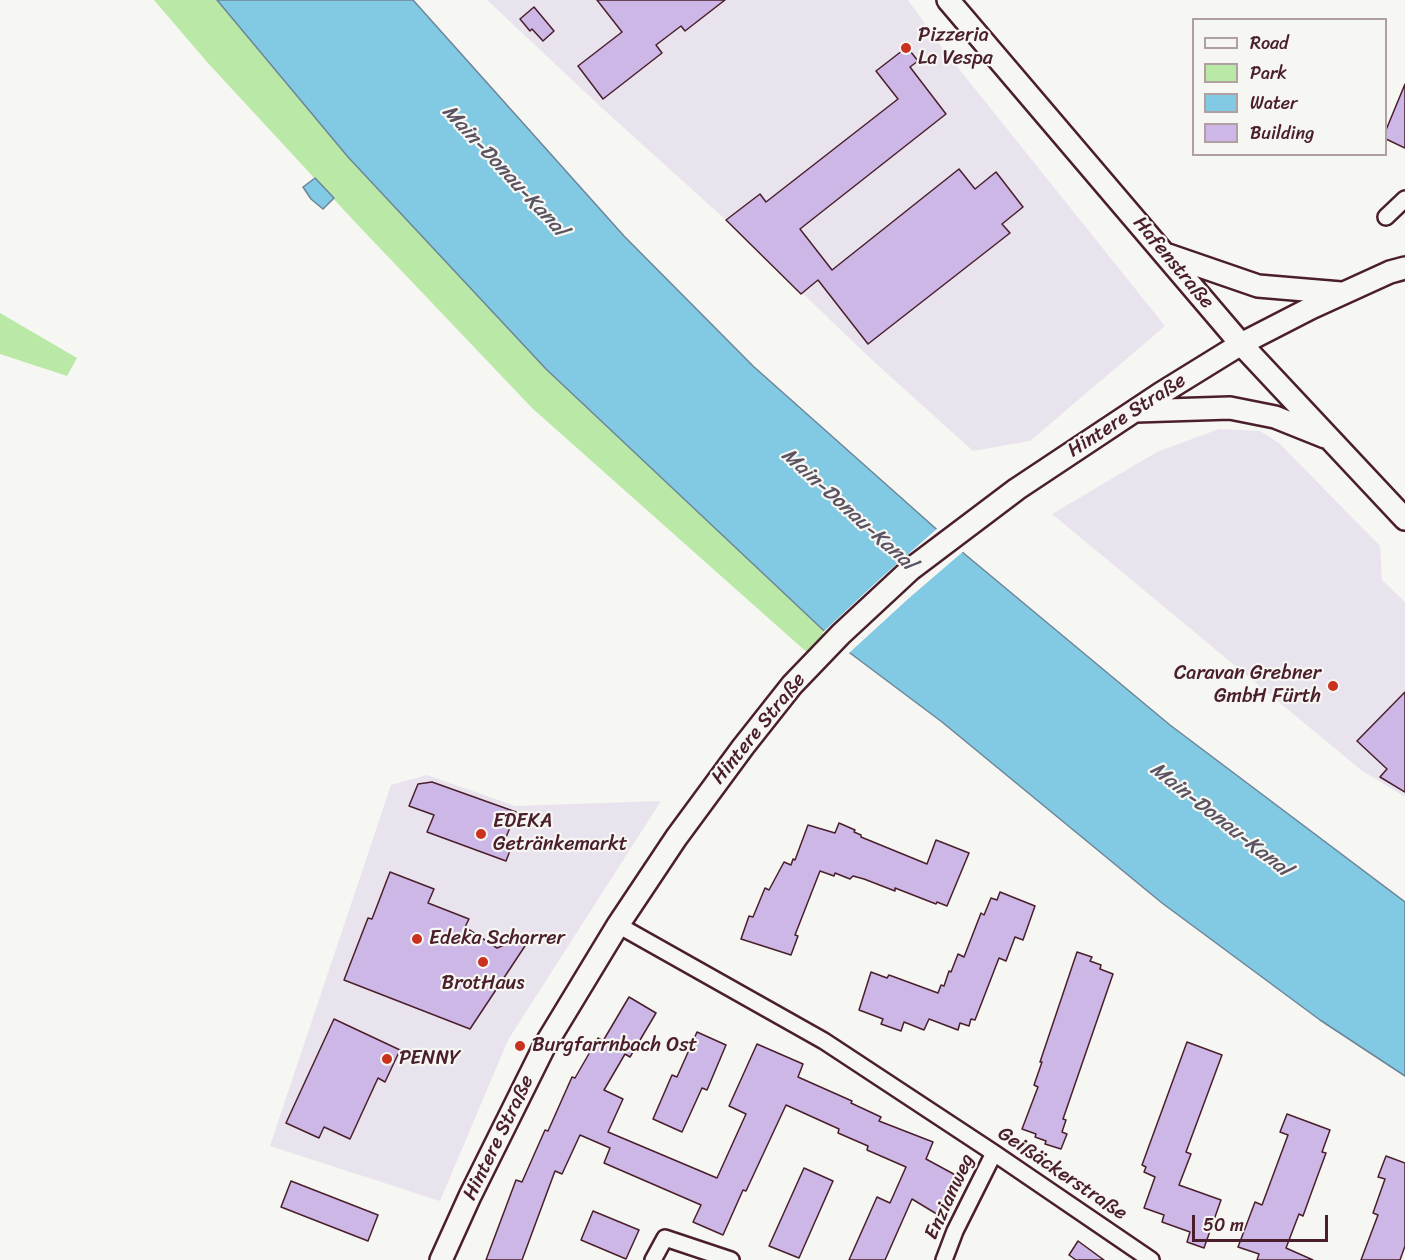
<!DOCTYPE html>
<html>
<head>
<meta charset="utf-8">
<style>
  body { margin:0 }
  #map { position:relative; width:1405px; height:1260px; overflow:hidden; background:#f6f6f2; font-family:Sriracha,sans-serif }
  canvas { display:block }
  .legend { position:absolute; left:1192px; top:18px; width:195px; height:138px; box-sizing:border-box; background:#f6f6f2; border:2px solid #b1a0a2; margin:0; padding:8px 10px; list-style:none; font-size:18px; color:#4a1f2b }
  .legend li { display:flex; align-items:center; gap:12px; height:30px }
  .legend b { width:30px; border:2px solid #b1a0a2 }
  .scale { position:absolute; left:1192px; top:1215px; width:136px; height:27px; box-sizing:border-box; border:3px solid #4a1f2b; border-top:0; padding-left:8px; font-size:18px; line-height:21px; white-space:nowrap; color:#4a1f2b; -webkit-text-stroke:4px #f6f6f2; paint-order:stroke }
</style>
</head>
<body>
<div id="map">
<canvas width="1405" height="1260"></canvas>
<ul class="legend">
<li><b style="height:8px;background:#f6f6f2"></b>Road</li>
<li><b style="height:16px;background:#bae9a7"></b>Park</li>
<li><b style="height:16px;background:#82c9e3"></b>Water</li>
<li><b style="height:16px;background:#ccb7e6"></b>Building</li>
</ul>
<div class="scale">50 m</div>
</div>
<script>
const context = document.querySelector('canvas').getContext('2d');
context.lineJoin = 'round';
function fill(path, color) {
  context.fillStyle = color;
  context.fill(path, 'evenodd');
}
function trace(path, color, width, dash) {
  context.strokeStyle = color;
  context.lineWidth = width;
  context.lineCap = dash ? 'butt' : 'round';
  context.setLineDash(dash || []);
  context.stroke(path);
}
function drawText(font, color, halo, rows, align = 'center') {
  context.font = font + ' Sriracha,sans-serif';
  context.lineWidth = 4.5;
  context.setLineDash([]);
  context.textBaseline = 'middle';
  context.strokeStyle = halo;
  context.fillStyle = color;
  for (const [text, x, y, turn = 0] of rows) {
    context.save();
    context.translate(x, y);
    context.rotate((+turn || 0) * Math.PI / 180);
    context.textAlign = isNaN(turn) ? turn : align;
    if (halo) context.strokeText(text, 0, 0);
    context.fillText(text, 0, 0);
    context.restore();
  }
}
fill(new Path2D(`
  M 487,0 L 908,0 L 943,49 L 1165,326 L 1030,441 L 973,451 L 871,359 L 726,220 L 602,108 Z
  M 1219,429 L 1260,431 L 1280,444 L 1380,546 L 1382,580 L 1405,602 L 1405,797 L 1361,770 L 1052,514 L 1157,452 Z
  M 427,775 L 515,806 L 661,801 L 508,1040 L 440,1201 L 270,1146 L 391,785 Z`), '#e9e3ee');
fill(new Path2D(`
  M 154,0 L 217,0 L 348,157 L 546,369 L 838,644 L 819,661 L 802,648 L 532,408 L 355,222 L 207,62 Z
  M 0,313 L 77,358 L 67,376 L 0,354 Z`), '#bae9a7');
const water = new Path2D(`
  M 217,0 L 413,0 L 624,236 L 753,366 L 961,551 L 1170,725 L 1405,902 L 1405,1076 L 1320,1020 L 1162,903 L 942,722 L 838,644 L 546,369 L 348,157 Z
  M 315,178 L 334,198 L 323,209 L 311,199 L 303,187 Z`);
fill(water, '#82c9e3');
trace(water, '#6c8599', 1.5);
fill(new Path2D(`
  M 939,527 L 965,550 L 908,599 L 848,654 L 822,633 L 883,576 Z`), '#f6f6f2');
const building = new Path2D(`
  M 597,0 L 725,0 L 685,31 L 681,26 L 656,45 L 662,53 L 603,99 L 578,66 L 622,32 Z
  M 534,7 L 554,31 L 543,41 L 532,29 L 530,31 L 520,19 Z
  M 907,47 L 918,61 L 910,67 L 946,114 L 800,229 L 832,270 L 959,169 L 975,189 L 996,172 L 1023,207 L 1002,224 L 1010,233 L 868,344 L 818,280 L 801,294 L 726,220 L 760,194 L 766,202 L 898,99 L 876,71 Z
  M 1405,84 L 1405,148 L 1386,139 L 1386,130 Z
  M 1405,692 L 1405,792 L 1380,777 L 1387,769 L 1357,741 Z
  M 432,782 L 516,812 L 505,840 L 513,843 L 506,861 L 427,832 L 434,815 L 409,806 L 418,784 Z
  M 839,823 L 855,830 L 854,832 L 861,835 L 861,837 L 927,864 L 936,840 L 969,853 L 947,906 L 937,902 L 936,904 L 895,888 L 895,891 L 864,879 L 853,876 L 850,879 L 835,873 L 834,876 L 820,871 L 795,935 L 798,936 L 791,955 L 741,939 L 749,916 L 753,917 L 765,888 L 769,890 L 784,862 L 791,865 L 793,859 L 795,860 L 808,825 L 835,833 Z
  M 390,872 L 434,889 L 428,903 L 469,919 L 465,927 L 497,948 L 514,941 L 525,946 L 470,1029 L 344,980 L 368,918 L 372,919 Z
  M 1000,892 L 1035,906 L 1023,940 L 1015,937 L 1006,961 L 999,958 L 975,1020 L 971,1019 L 969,1026 L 960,1023 L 958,1030 L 929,1019 L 924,1030 L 904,1022 L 901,1031 L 881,1024 L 883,1019 L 859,1010 L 871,972 L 887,978 L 889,975 L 938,993 L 941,985 L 944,986 L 949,971 L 951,972 L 958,954 L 964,957 L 981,913 L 984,915 L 991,898 L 997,900 Z
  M 1077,952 L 1092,957 L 1090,961 L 1101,965 L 1100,969 L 1113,974 L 1063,1119 L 1066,1120 L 1062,1132 L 1067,1134 L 1061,1149 L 1045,1144 L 1046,1141 L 1035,1137 L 1036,1134 L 1022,1129 L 1038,1087 L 1034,1085 L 1042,1062 L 1040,1062 Z
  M 629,997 L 656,1013 L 630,1057 L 625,1054 L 604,1090 L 623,1099 L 608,1132 L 717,1178 L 746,1114 L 729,1106 L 757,1044 L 803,1064 L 798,1077 L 852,1101 L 851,1103 L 881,1117 L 879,1121 L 933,1142 L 926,1159 L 961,1178 L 940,1216 L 912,1199 L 885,1260 L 849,1260 L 877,1197 L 890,1203 L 906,1167 L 867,1150 L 868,1146 L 838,1133 L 839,1129 L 786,1105 L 746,1191 L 743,1190 L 723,1235 L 693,1222 L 701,1205 L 604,1163 L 610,1148 L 580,1135 L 562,1174 L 555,1171 L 522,1260 L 486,1260 L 516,1180 L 522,1182 L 545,1130 L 548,1131 L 572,1077 L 575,1078 L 598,1038 L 603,1041 Z
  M 334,1019 L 400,1050 L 385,1082 L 378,1078 L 350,1139 L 324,1127 L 319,1138 L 286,1123 Z
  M 697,1032 L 726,1045 L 707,1090 L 702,1088 L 682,1132 L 653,1119 L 672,1075 L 677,1077 Z
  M 1187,1042 L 1222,1055 L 1186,1152 L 1191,1154 L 1179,1185 L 1221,1200 L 1204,1248 L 1187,1242 L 1190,1232 L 1162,1222 L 1164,1215 L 1144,1208 L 1155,1177 L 1144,1172 L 1146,1167 L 1142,1165 Z
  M 1287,1114 L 1330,1130 L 1322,1152 L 1326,1153 L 1312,1191 L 1303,1216 L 1299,1214 L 1286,1248 L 1313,1260 L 1257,1260 L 1259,1254 L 1238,1247 L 1255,1202 L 1262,1205 L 1288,1135 L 1280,1132 Z
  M 1386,1156 L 1405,1163 L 1405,1246 L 1400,1260 L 1361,1260 L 1378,1215 L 1373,1213 L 1385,1179 L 1378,1177 Z
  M 804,1168 L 833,1181 L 799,1258 L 769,1246 Z
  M 291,1181 L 378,1215 L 368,1241 L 281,1207 Z
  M 593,1211 L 639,1230 L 626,1259 L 581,1240 Z
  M 1078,1241 L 1104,1260 L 1076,1260 L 1069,1255 Z`);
fill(building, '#ccb7e6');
trace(building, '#4a1f2b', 1.5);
const street = new Path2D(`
  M 1386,217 L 1405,199
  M 618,925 L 824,1041 L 994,1153 L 1151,1260
  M 653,1260 L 665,1238 L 731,1260
  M 944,1260 L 955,1231 L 994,1153`);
const secondary = new Path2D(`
  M 948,0 L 1241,344 L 1405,519
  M 1168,255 L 1258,286 L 1341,293
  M 1136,411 L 1230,408 L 1275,417 L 1325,437
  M 441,1260 L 470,1196 L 544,1047 L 618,925 L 676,838 L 743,747 L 792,685 L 841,634 L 911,569 L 1017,489 L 1160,394 L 1241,344 L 1311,308 L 1390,272 L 1405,268`);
trace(street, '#4a1f2b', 20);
trace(secondary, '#4a1f2b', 26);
trace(street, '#f6f6f2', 15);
trace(secondary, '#f6f6f2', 21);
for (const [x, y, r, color] of [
  [906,48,6,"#c8321e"],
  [1333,686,6,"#c8321e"],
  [481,834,6,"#c8321e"],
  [417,939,6,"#c8321e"],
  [483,962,6,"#c8321e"],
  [520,1046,6,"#c8321e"],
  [387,1059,6,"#c8321e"]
]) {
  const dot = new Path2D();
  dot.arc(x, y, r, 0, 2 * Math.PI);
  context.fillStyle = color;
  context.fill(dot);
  trace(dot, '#f6f6f2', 2);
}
drawText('20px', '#4a1f2b', '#f6f6f2', [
  ["Pizzeria",918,36],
  ["La Vespa",918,59],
  ["Caravan Grebner",1321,674,"right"],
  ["GmbH Fürth",1321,697,"right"],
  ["EDEKA",493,822],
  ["Getränkemarkt",493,845],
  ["Edeka Scharrer",429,939],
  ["BrotHaus",483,984,"center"],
  ["Burgfarrnbach Ost",532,1046],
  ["PENNY",399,1059]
], 'left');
drawText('20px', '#4a1f2b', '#f6f6f2', [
  ["Hafenstraße",1173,263,50],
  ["Hintere Straße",1127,416,-33],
  ["Hintere Straße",759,729,-51],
  ["Hintere Straße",499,1138,-64],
  ["Geißäckerstraße",1062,1174,34],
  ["Enzianweg",950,1197,-65]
]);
drawText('italic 21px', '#5b5262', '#f6f6f2', [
  ["Main-Donau-Kanal",504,171,47],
  ["Main-Donau-Kanal",848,510,42],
  ["Main-Donau-Kanal",1220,820,38]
]);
</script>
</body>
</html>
